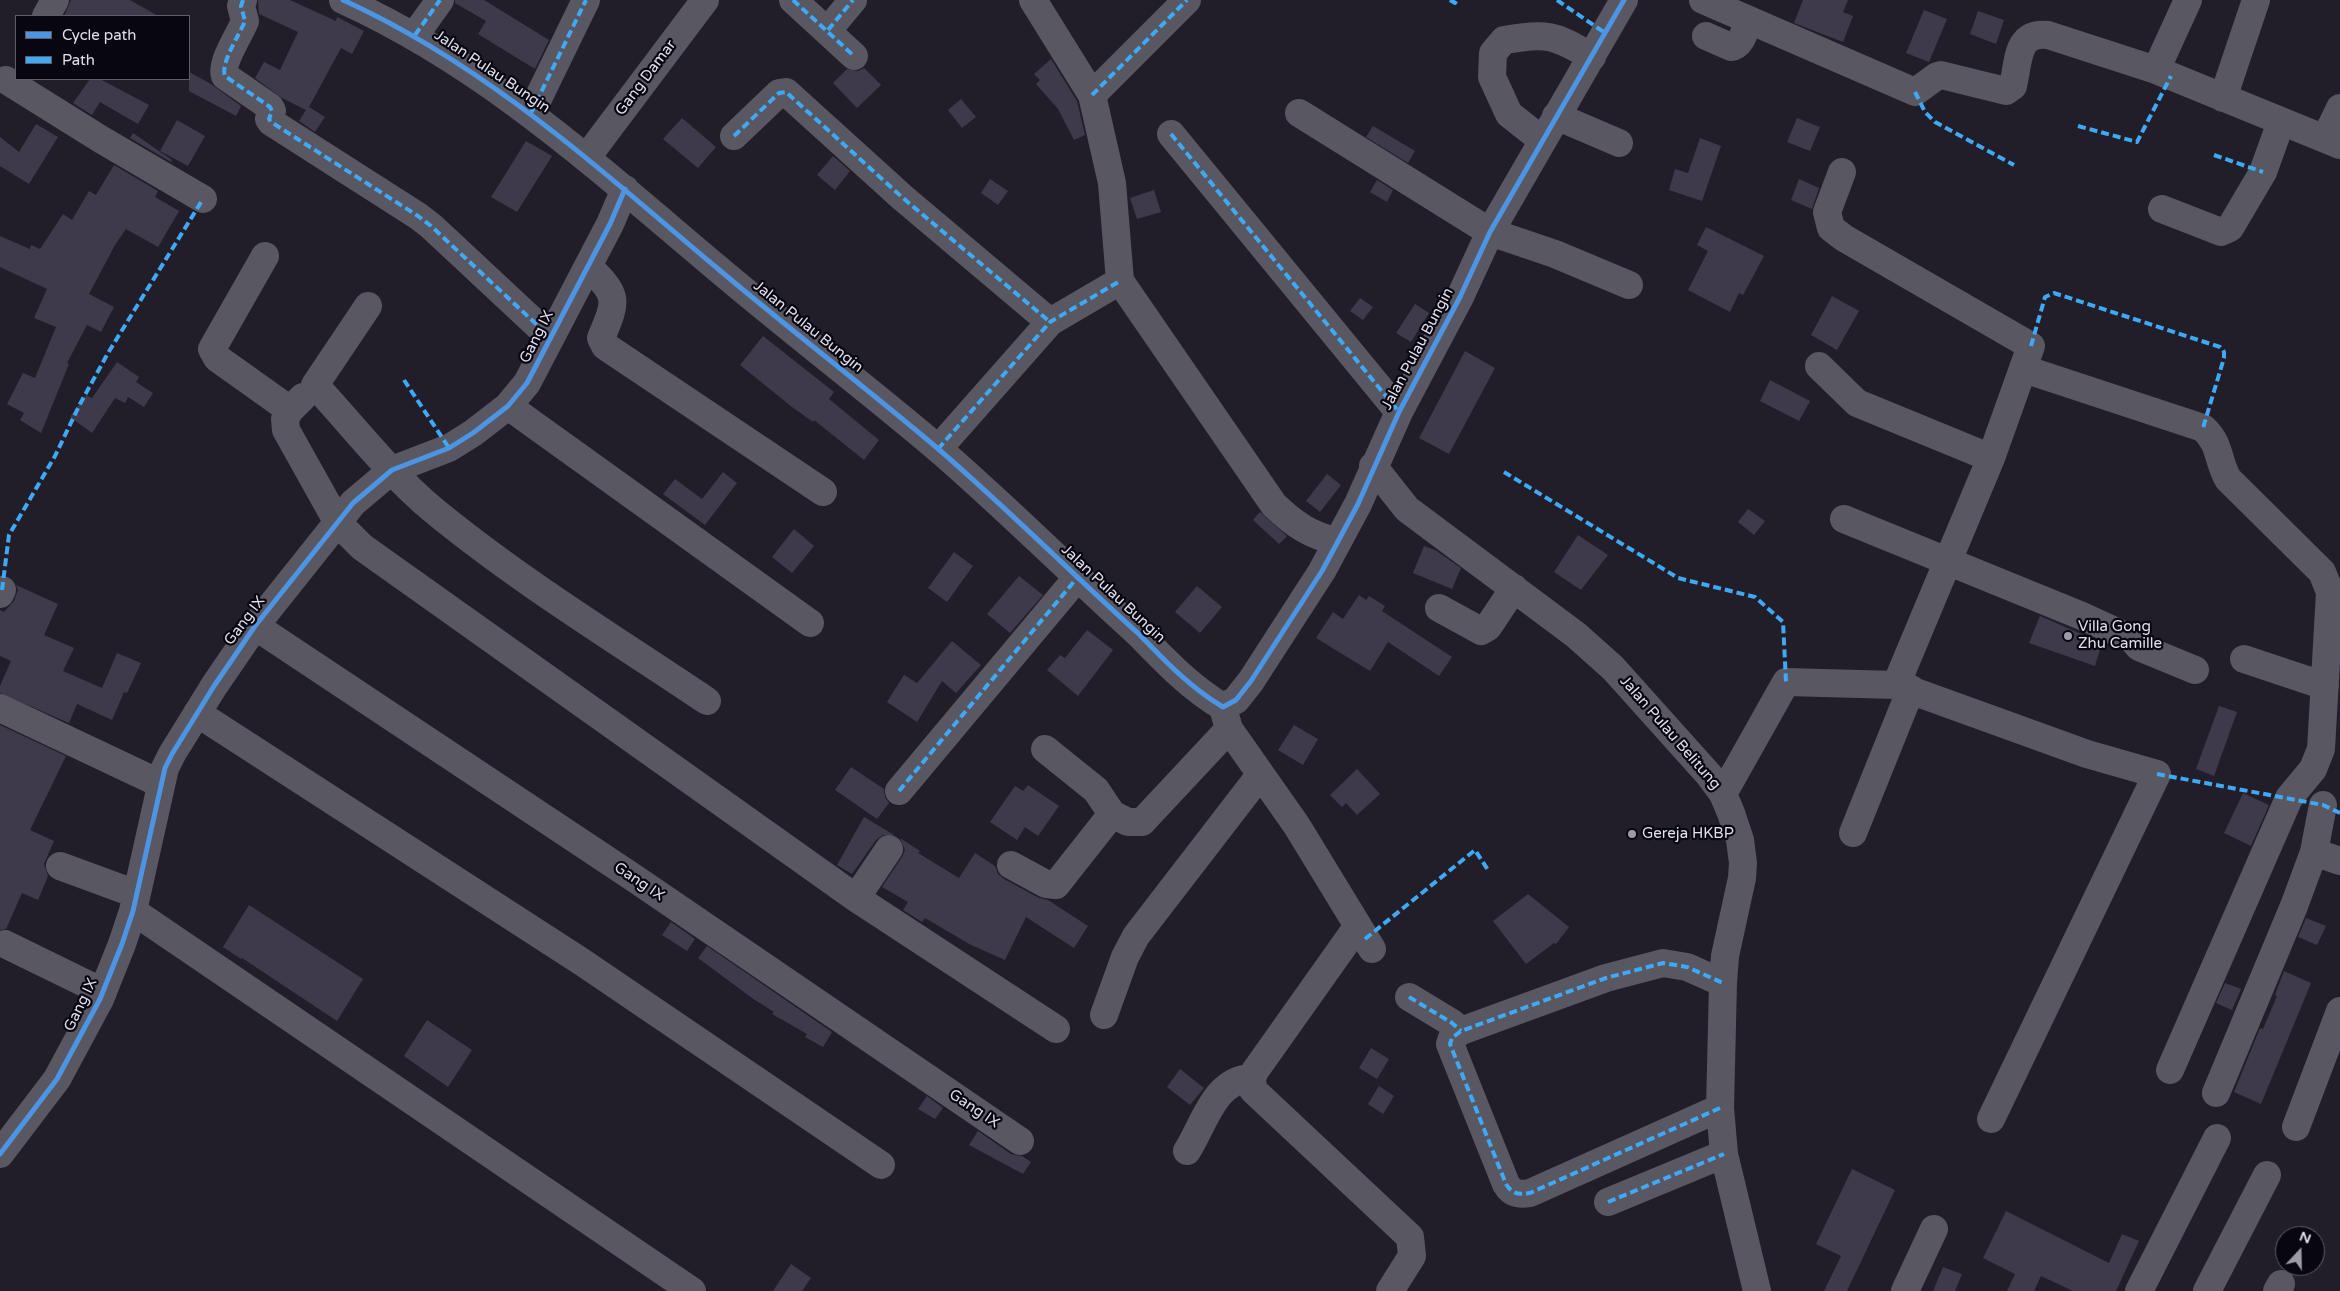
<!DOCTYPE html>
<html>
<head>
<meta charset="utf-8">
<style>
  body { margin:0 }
  #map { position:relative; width:2340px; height:1291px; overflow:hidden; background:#211e2a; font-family:"Varela Round",sans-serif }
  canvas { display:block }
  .legend { position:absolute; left:15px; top:15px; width:175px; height:65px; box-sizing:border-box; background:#08070f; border:1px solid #5e5d68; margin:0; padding:6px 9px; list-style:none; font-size:15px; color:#e0dfed }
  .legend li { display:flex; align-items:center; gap:10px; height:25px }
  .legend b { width:25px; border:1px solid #5e5d68 }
  .north { position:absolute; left:2275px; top:1226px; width:50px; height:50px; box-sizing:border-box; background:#08070f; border:1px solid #5e5d68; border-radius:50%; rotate:21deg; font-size:14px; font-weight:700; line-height:20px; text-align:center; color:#e0dfed }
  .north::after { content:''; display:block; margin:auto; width:18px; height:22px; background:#9d9ba9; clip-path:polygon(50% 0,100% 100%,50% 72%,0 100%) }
</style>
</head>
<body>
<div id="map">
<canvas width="2340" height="1291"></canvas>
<ul class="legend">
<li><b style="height:6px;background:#4d94e3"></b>Cycle path</li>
<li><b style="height:6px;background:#3fa9f5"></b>Path</li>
</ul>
<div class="north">N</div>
</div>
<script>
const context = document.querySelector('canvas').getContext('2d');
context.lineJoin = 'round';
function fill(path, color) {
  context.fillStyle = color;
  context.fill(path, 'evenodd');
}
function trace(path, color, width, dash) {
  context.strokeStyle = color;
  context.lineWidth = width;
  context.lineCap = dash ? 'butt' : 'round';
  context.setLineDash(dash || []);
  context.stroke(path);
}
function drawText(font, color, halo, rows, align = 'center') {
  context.font = font + ' "Varela Round",sans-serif';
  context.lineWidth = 4.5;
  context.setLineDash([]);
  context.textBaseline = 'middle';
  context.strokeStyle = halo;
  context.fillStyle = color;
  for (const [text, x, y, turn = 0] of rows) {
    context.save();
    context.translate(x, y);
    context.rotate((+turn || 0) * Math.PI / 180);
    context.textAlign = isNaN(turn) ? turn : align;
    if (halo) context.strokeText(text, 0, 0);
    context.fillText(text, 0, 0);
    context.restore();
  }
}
fill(new Path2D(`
  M 71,0 L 130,0 L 158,16 L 64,16 Z
  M 258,0 L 290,0 L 336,21 L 337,17 L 364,31 L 352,54 L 341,48 L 309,107 L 325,117 L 315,132 L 299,121 L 306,110 L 282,98 L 255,78 L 264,62 L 280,70 L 298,32 L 259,14 Z
  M 455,0 L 484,0 L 549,40 L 535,69 L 478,34 L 486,21 L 455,3 Z
  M 1803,0 L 1848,0 L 1843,12 L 1853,16 L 1843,42 L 1794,23 Z
  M 1924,10 L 1947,19 L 1929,62 L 1906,53 Z
  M 1978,11 L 2004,20 L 1996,44 L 1970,34 Z
  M 1051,59 L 1077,101 L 1085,135 L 1074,140 L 1058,109 L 1036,84 L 1040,80 L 1034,74 Z
  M 864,68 L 881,85 L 857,108 L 833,83 L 847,69 L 858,71 Z
  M 189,72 L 211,84 L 241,106 L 236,116 L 189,91 Z
  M 90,79 L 100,79 L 149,105 L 138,124 L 100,102 L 92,115 L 73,103 Z
  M 961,99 L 976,117 L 962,128 L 948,110 Z
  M 682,118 L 716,147 L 698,168 L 663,139 Z
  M 1797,118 L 1820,127 L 1810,151 L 1787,142 Z
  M 177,120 L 205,136 L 188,166 L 160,151 Z
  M 36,124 L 58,137 L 29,184 L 0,166 L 0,137 L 19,152 Z
  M 1373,126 L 1415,151 L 1408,163 L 1366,137 Z
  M 133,133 L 172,160 L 171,162 L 130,138 Z
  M 1700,138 L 1721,146 L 1702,201 L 1669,190 L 1675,169 L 1688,173 Z
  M 526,141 L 552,156 L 517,212 L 491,197 Z
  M 833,156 L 850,171 L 835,190 L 817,175 Z
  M 114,165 L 158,191 L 155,197 L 179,211 L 158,247 L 126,229 L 115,245 L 89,294 L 114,307 L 101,332 L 87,325 L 67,363 L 69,364 L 41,433 L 20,420 L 24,413 L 7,404 L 23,373 L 35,378 L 56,327 L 34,318 L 47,289 L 0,267 L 0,236 L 30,249 L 31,245 L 40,249 L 63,214 L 72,220 L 89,191 L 96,195 Z
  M 990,179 L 1008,191 L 998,205 L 981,193 Z
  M 1799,179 L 1819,188 L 1812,209 L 1791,200 Z
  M 1377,180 L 1393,190 L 1387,202 L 1370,192 Z
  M 1154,190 L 1161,212 L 1137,219 L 1130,198 Z
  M 1706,227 L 1764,256 L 1743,295 L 1739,293 L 1730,312 L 1688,290 L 1708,251 L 1697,245 Z
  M 1832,296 L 1859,311 L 1837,350 L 1811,335 Z
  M 1360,298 L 1373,307 L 1363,320 L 1350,311 Z
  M 1415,304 L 1429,313 L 1411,342 L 1396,333 Z
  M 763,336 L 834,392 L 829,399 L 879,440 L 864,460 L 814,420 L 813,422 L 792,407 L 740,365 Z
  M 1465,351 L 1495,368 L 1449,454 L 1419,438 Z
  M 117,362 L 139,377 L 136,382 L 153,393 L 144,407 L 128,397 L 125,403 L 115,398 L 92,433 L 70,417 L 86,395 L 92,398 Z
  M 1770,380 L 1810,401 L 1799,421 L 1760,401 Z
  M 723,472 L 737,483 L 705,525 L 663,494 L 675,479 L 702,499 Z
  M 1327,474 L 1341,485 L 1320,512 L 1306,501 Z
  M 1748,509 L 1765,521 L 1754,535 L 1738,522 Z
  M 1260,512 L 1287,536 L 1279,544 L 1253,520 Z
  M 794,529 L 814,546 L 792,573 L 772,557 Z
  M 1578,535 L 1608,555 L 1581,590 L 1554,572 Z
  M 1424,546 L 1435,550 L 1461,568 L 1452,589 L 1413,573 Z
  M 954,552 L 973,566 L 947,602 L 928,588 Z
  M 1019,576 L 1043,595 L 1010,633 L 987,614 Z
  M 16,585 L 58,604 L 44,635 L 74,648 L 63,671 L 102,688 L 117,653 L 141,663 L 127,693 L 124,692 L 112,720 L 77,704 L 69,723 L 0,693 L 0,686 L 11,661 L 0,656 L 0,610 L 4,612 L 14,601 L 18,590 Z
  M 1197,586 L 1222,607 L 1200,633 L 1175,612 Z
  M 1359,595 L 1366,600 L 1369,596 L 1385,606 L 1382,611 L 1452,657 L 1439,676 L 1388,642 L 1370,671 L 1316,638 L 1333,612 L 1343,619 Z
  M 2040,616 L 2102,643 L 2095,666 L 2029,643 Z
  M 1087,630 L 1113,650 L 1078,696 L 1047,670 L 1060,655 L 1065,658 Z
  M 952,641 L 981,665 L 956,693 L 942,681 L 917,722 L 887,702 L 904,675 L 917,683 Z
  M 2219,706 L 2237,712 L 2214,776 L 2196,769 Z
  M 0,725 L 66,756 L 30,830 L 54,841 L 44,864 L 48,876 L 38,900 L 22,893 L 6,929 L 0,930 Z
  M 1294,725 L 1318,739 L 1303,765 L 1278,750 Z
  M 851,767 L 884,789 L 885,797 L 889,803 L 877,819 L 835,790 Z
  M 1357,769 L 1380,794 L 1357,815 L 1346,803 L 1342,807 L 1330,795 Z
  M 1028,785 L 1059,806 L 1038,836 L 1025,827 L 1017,840 L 990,822 L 1015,786 L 1023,791 Z
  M 2243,793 L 2269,805 L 2251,846 L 2224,833 Z
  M 864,817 L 894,835 L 883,835 L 876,840 L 852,874 L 837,865 Z
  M 900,838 L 920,851 L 918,853 L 959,878 L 975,853 L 995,866 L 998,874 L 1004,879 L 1039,898 L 1048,900 L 1088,926 L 1074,948 L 1026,917 L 1005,960 L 971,945 L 925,918 L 922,922 L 903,910 L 908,902 L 882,887 L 902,857 L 905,850 Z
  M 1528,894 L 1569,927 L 1556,944 L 1554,943 L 1526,964 L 1493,921 Z
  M 249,905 L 363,979 L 337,1021 L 242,958 L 241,959 L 223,947 Z
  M 2306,918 L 2326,926 L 2317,945 L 2298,937 Z
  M 671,922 L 695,939 L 687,951 L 662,935 Z
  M 707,946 L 832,1032 L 823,1047 L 805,1037 L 807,1034 L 772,1014 L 774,1012 L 752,998 L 698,958 Z
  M 2284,971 L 2311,983 L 2261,1104 L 2234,1092 L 2260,1028 L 2263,1029 L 2277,996 L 2275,995 Z
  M 2225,983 L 2241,989 L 2232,1010 L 2216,1003 Z
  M 427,1020 L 472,1050 L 448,1087 L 404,1056 Z
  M 1371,1048 L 1389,1059 L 1377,1079 L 1359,1068 Z
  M 1180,1069 L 1204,1088 L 1190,1105 L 1167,1087 Z
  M 1379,1086 L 1394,1096 L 1383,1114 L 1368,1104 Z
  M 927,1096 L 943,1108 L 935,1119 L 918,1109 Z
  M 978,1131 L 1011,1154 L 1022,1156 L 1031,1162 L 1023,1174 L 969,1145 Z
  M 1852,1169 L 1895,1190 L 1847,1291 L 1824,1291 L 1841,1256 L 1816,1244 Z
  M 2006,1211 L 2109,1263 L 2122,1234 L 2139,1241 L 2116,1291 L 2073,1291 L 2041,1276 L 2034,1291 L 2007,1291 L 2015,1274 L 1983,1258 Z
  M 791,1264 L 811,1278 L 802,1291 L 773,1291 Z
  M 1943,1267 L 1962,1274 L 1955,1291 L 1933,1291 Z`), '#3e3a4c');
trace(new Path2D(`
  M 243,0 L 241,6 L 245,21 C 240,34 220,63 225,76 L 270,107 L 272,111 L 269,119 L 271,122 L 418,216 L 431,226 L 550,337
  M 343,0 C 486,65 598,168 717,268 C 789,329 864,386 936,447 C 1006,507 1071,573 1140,635 C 1166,662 1191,688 1223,707 L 1236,700 L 1251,681 L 1322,571 L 1358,504 L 1399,412 L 1460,297 L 1490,232 L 1624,0
  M 793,0 L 854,56
  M 1033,0 L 1092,95 L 1112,183 L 1120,281 L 1274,505 C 1294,524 1311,536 1337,541
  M 1703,0 L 1915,92 L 1937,76 L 1941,75 L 2006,91 L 2013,86 C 2019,61 2016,31 2048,35 L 2156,70 L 2340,145
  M 46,16 L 55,0
  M 828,30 L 853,0
  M 415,35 L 440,0
  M 1706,36 L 1731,47 C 1742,46 1745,29 1749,20
  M 2156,70 L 2188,0
  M 6,80 L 102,140 L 203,199
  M 1092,95 L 1187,0
  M 2223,98 L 2256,0
  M 531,113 L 586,0
  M 1299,113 L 1490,232 L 1555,254 L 1629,285
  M 1556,116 L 1619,143
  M 1171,134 L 1399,412
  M 734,136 L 779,93 L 786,92 L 903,198 L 1050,322
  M 2325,139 L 2340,108
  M 1542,140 L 1509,114 L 1492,77 L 1493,53 L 1504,40 C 1548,33 1553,34 1592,57
  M 587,157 L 705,0
  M 1842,172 L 1827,212 L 1831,228 L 1844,238 L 2031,346 L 1991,458 L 1896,685
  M 2162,209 L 2221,232 L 2230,228 L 2263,172 L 2281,122
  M 265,256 L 212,349 L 217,358 L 290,410 L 303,397
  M 588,266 C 618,296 618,298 601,338 L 605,346 L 823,492
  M 368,306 L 315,385 C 353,426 389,473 432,509 C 518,580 615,639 707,701
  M 1819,366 L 1857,403 L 1991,458
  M 2024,369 L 2203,428 C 2221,444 2217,460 2228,479 L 2322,572 L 2330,592 L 2321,749 L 2313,769 L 2289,798 L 2170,1070
  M 508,406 L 810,623
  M 290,410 L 285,419 L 286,430 L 338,523 L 362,547 L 856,898 L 1056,1029
  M 938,449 L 1050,322 L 1120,281
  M 1373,466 L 1407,509 L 1576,635 L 1613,668 L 1709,775 L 1723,794 L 1731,813 L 1740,840 L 1743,863 L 1742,878 L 1725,956 L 1723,983 L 1720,1108 L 1724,1154 L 1757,1291
  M 1844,519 L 2082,616 L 2132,639 L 2139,647 L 2195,670
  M 0,594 L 2,590
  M 1439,608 L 1481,631 L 1488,627 L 1514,588
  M 255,626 L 634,878 L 1020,1141
  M 2244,659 L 2325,686
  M 0,708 L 161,784
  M 1224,711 L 1229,729 L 1297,826 L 1372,949
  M 197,713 L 582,962 L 881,1165
  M 1045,749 L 1096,790 L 1112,814
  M 899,791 L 1077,578
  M 1723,794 L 1786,682 L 1896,685 L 2087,754 L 2157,774 L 1991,1119
  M 1853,833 L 1911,689
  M 2314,852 L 2340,861
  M 1011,865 L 1046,884 L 1056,885 L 1112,814 L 1128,822 L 1142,822 L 1229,729
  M 60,866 L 136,894
  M 856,898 L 889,849
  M 133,911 L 692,1291
  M 1357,927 L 1255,1071 L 1252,1078 L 1253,1090 L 1410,1237 L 1412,1256 L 1390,1291
  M 5,944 L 103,992
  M 1409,997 L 1452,1023 L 1461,1031
  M 1104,1015 L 1125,957 L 1136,936 L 1260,775
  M 2216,1093 L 2294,906 L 2314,852 L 2323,805
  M 1720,1108 L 1530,1193 C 1519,1195 1512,1194 1506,1184 L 1450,1044 L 1452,1038 L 1461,1031 L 1606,978 L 1663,963 L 1687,967 L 1723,983
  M 2296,1127 L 2340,1011
  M 1187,1151 C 1204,1125 1214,1079 1252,1078
  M 0,1154 L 57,1079 L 100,999 L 122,944 L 133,911 L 165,768 L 172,754 L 214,686 L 255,626 L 353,503 L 392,470 L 449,448 L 473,433 L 508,406 L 527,383 L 610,224 L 625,189
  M 1608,1202 L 1724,1154
  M 1905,1291 L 1934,1229
  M 2139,1291 L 2217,1138
  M 2207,1291 L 2267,1175
  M 2277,1291 L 2281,1284`), '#585762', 28);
trace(new Path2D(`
  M 243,0 L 241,6 L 245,21 C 240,34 220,63 225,76 L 270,107 L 272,111 L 269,119 L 271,122 L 418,216 L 431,226 L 550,337
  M 793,0 L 854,56
  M 1450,0 L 1455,3 L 1457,0
  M 1557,0 L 1605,33
  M 828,30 L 853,0
  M 415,35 L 440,0
  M 1915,92 L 1925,112 L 1935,122 L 2014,165
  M 1092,95 L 1187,0
  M 531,113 L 586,0
  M 2078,126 L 2137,142 L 2171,76
  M 1171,134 L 1399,412
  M 734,136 L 779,93 L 786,92 L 903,198 L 1050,322
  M 2214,155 L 2263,172
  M 2031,346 L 2045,297 L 2054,293 L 2220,347 L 2224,352 L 2224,358 L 2203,428
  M 404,380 L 449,448
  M 938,449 L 1050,322 L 1120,281
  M 1504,472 L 1678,578 L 1755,597 L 1783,622 L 1786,682
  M 2,590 L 9,535 L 55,456 L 80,404 L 108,353 L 203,199
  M 2157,774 L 2323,805 L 2340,813
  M 899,791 L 1077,578
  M 1365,939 L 1475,850 L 1488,870
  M 1409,997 L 1452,1023 L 1461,1031
  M 1720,1108 L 1530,1193 C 1519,1195 1512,1194 1506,1184 L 1450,1044 L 1452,1038 L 1461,1031 L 1606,978 L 1663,963 L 1687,967 L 1723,983
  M 1608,1202 L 1724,1154`), '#3fa9f5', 4, [8, 4]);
trace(new Path2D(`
  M 343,0 C 486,65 598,168 717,268 C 789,329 864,386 936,447 C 1006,507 1071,573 1140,635 C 1166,662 1191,688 1223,707 L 1236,700 L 1251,681 L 1322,571 L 1358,504 L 1399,412 L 1460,297 L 1490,232 L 1624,0
  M 0,1154 L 57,1079 L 100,999 L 122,944 L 133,911 L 165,768 L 172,754 L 214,686 L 255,626 L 353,503 L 392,470 L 449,448 L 473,433 L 508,406 L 527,383 L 610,224 L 625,189`), '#4d94e3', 5);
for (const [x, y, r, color] of [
  [2068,636,5,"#9d9ba9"],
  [1632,834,5,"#9d9ba9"]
]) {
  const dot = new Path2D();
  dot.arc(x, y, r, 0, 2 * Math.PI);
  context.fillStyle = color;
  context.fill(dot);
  trace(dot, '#08070f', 2);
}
drawText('15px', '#e0dfed', '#08070f', [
  ["Jalan Pulau Bungin",492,72,34],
  ["Gang Damar",646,78,-53],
  ["Jalan Pulau Bungin",808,327,39],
  ["Gang IX",537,337,-63],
  ["Jalan Pulau Bungin",1418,349,-62],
  ["Jalan Pulau Bungin",1113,594,43],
  ["Gang IX",245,621,-53],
  ["Jalan Pulau Belitung",1670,733,49],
  ["Gang IX",639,882,34],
  ["Gang IX",81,1005,-64],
  ["Gang IX",974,1109,34]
]);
drawText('15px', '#e0dfed', '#08070f', [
  ["Villa Gong",2078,627],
  ["Zhu Camille",2078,644],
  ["Gereja HKBP",1642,834]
], 'left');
</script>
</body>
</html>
